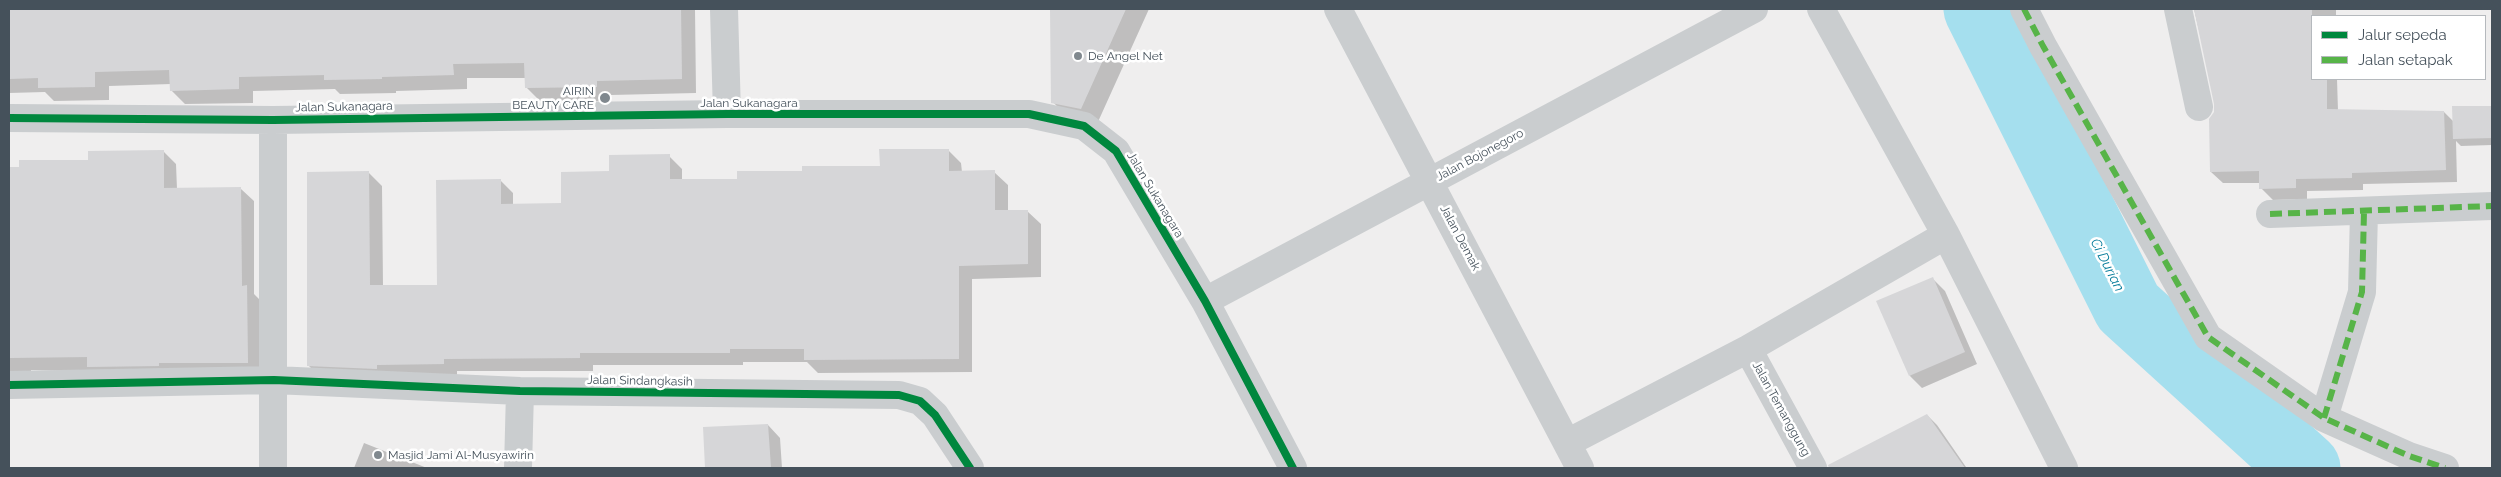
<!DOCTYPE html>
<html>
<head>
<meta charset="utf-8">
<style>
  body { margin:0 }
  #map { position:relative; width:2501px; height:477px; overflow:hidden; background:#efeeee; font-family:Raleway,sans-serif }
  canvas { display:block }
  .frame { position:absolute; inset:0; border:10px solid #45515b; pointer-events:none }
  .legend { position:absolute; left:2311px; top:15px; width:175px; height:65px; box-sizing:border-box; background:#fff; border:1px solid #b5b9bd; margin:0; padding:6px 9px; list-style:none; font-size:15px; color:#45515b }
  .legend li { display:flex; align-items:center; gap:10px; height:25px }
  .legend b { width:25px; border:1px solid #b5b9bd }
</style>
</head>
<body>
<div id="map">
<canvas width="2501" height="477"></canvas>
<div class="frame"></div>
<ul class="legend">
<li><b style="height:6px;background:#00873e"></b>Jalur sepeda</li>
<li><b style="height:6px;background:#57b448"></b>Jalan setapak</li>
</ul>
</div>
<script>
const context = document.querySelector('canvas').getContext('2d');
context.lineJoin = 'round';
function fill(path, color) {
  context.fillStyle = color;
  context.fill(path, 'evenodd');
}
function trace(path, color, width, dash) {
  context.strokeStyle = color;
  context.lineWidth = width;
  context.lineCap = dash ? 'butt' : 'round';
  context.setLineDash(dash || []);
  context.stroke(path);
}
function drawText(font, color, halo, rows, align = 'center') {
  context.font = font + ' Raleway,sans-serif';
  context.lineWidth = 5;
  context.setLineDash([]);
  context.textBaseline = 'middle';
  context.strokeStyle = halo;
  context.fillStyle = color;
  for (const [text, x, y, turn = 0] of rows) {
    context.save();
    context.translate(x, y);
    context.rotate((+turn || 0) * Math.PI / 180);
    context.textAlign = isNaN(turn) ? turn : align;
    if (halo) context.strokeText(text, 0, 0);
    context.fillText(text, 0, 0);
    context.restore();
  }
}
fill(new Path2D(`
  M 9,9 L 695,9 L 696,93 L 611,95 L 611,101 L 541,102 L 526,87 L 526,78 L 467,78 L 467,89 L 396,91 L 396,93 L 340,94 L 335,89 L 253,91 L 253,103 L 185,104 L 171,90 L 171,84 L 109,86 L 109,100 L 54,101 L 45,92 L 9,93 Z
  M 1052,9 L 1149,9 L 1097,124 L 1068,118 L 1053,102 Z
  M 2194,9 L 2336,9 L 2336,16 L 2312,16 L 2312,79 L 2337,79 L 2338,111 L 2444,112 L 2454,122 L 2453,108 L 2492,107 L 2492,145 L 2461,146 L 2456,141 L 2457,182 L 2363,184 L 2363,190 L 2307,191 L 2307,199 L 2273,200 L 2261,188 L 2261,183 L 2223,183 L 2211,172 L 2216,104 Z
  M 948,150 L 961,163 L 962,172 L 994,172 L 1008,185 L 1008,211 L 1027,211 L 1041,224 L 1041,277 L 972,279 L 972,372 L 818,373 L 807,362 L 743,362 L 743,365 L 593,365 L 593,371 L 457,371 L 457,376 L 322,379 L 308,365 L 369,173 L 382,186 L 383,286 L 439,286 L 500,180 L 513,193 L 513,205 L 563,204 L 610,173 L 669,156 L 682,169 L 682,181 L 739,180 L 803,172 L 881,167 Z
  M 164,152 L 176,164 L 177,189 L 241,189 L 254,201 L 254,294 L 260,300 L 260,376 L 31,370 L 31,381 L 9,381 L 9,169 Z
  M 1933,279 L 1945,291 L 1977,364 L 1922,388 L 1910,376 Z
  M 1927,415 L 1937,425 L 1966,467 L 1864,468 L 1855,452 Z
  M 768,425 L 780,438 L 782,468 L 707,468 L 704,429 Z
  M 364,443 L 427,468 L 354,468 Z`), '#0003');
trace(new Path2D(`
  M 1979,9 L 2128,307 L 2305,468`), '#a5dfee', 71);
fill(new Path2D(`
  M 9,9 L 681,9 L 682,79 L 597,81 L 597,87 L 525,88 L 524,63 L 453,64 L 454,75 L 382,77 L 382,79 L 324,80 L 324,75 L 239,77 L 239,89 L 170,91 L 169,70 L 95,72 L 95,87 L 38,88 L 38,78 L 9,79 Z
  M 1050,9 L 1126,9 L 1081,109 L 1051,103 Z
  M 2194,9 L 2312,9 L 2312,79 L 2327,79 L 2327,109 L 2444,111 L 2446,170 L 2352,173 L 2352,178 L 2296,179 L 2296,188 L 2259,189 L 2259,171 L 2210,172 L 2209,119 L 2214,112 L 2214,104 Z
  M 2452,106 L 2492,106 L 2492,138 L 2453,139 Z
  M 879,149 L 949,149 L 949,171 L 995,170 L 995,210 L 1028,210 L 1028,264 L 959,266 L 959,359 L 804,360 L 804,349 L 730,349 L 730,353 L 580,353 L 580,358 L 444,359 L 444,364 L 377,365 L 377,369 L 307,366 L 307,172 L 369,171 L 370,285 L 437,285 L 436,180 L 501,179 L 501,204 L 561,203 L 561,172 L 609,171 L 609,155 L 670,154 L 670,179 L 737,179 L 737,171 L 802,171 L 802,166 L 880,166 Z
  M 164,150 L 164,188 L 241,187 L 242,286 L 247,285 L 248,363 L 159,363 L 159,366 L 87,367 L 87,357 L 9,358 L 9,167 L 19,167 L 19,160 L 88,160 L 88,151 Z
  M 1933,277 L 1965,352 L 1909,376 L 1876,301 Z
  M 1927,414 L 1965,468 L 1829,468 L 1828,465 Z
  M 768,424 L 771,468 L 705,468 L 703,427 Z`), '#d6d6d8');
trace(new Path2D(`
  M 724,9 L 727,114
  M 1338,9 L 1580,468
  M 1821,9 L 1946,235 L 2064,468
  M 2024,9 L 2043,46 L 2208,337 L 2324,418 L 2409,456 L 2445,468
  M 2178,9 L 2199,107
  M 9,118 L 273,120 L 727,114 L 1029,114 L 1084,126 L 1116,151 L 1205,301 L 1293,468
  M 273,120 L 273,468
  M 2270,214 L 2492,206
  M 1205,301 L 1754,9
  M 1748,349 L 1813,468
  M 9,385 L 274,380 L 520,391 L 899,395 L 920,401 L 935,415 L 970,468
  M 2324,418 L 2362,292 L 2364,212
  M 1567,443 L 1748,349 L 1946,235
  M 518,468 L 520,391`), '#cacdcf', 28);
trace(new Path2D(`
  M 2024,9 L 2043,46 L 2208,337 L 2324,418 L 2409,456 L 2445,468
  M 2270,214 L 2492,206
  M 2324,418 L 2362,292 L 2364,212`), '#57b448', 6, [12, 6]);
trace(new Path2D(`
  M 9,118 L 273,120 L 727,114 L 1029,114 L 1084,126 L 1116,151 L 1205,301 L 1293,468
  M 9,385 L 274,380 L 520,391 L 899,395 L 920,401 L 935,415 L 970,468`), '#00873e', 8);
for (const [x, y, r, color] of [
  [1078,56,5,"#80888e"],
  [605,98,6,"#80888e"],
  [378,455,5,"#80888e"]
]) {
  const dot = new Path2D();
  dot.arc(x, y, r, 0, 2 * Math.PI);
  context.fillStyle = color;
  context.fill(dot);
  trace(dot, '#fff', 2);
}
drawText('12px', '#45515b', '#fff', [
  ["De Angel Net",1088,56],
  ["AIRIN",594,91,"right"],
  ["BEAUTY CARE",594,105,"right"],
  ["Masjid Jami Al-Musyawirin",388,455]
], 'left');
drawText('12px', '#45515b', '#fff', [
  ["Jalan Sukanagara",749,103],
  ["Jalan Sukanagara",344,107,-1],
  ["Jalan Bojonegoro",1480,155,-28],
  ["Jalan Sukanagara",1155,195,59],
  ["Jalan Demak",1460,238,62],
  ["Jalan Sindangkasih",640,381,1],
  ["Jalan Temanggung",1781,409,61]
]);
drawText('italic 14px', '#097e9c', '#fff', [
  ["Ci Durian",2107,265,63]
]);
</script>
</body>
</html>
